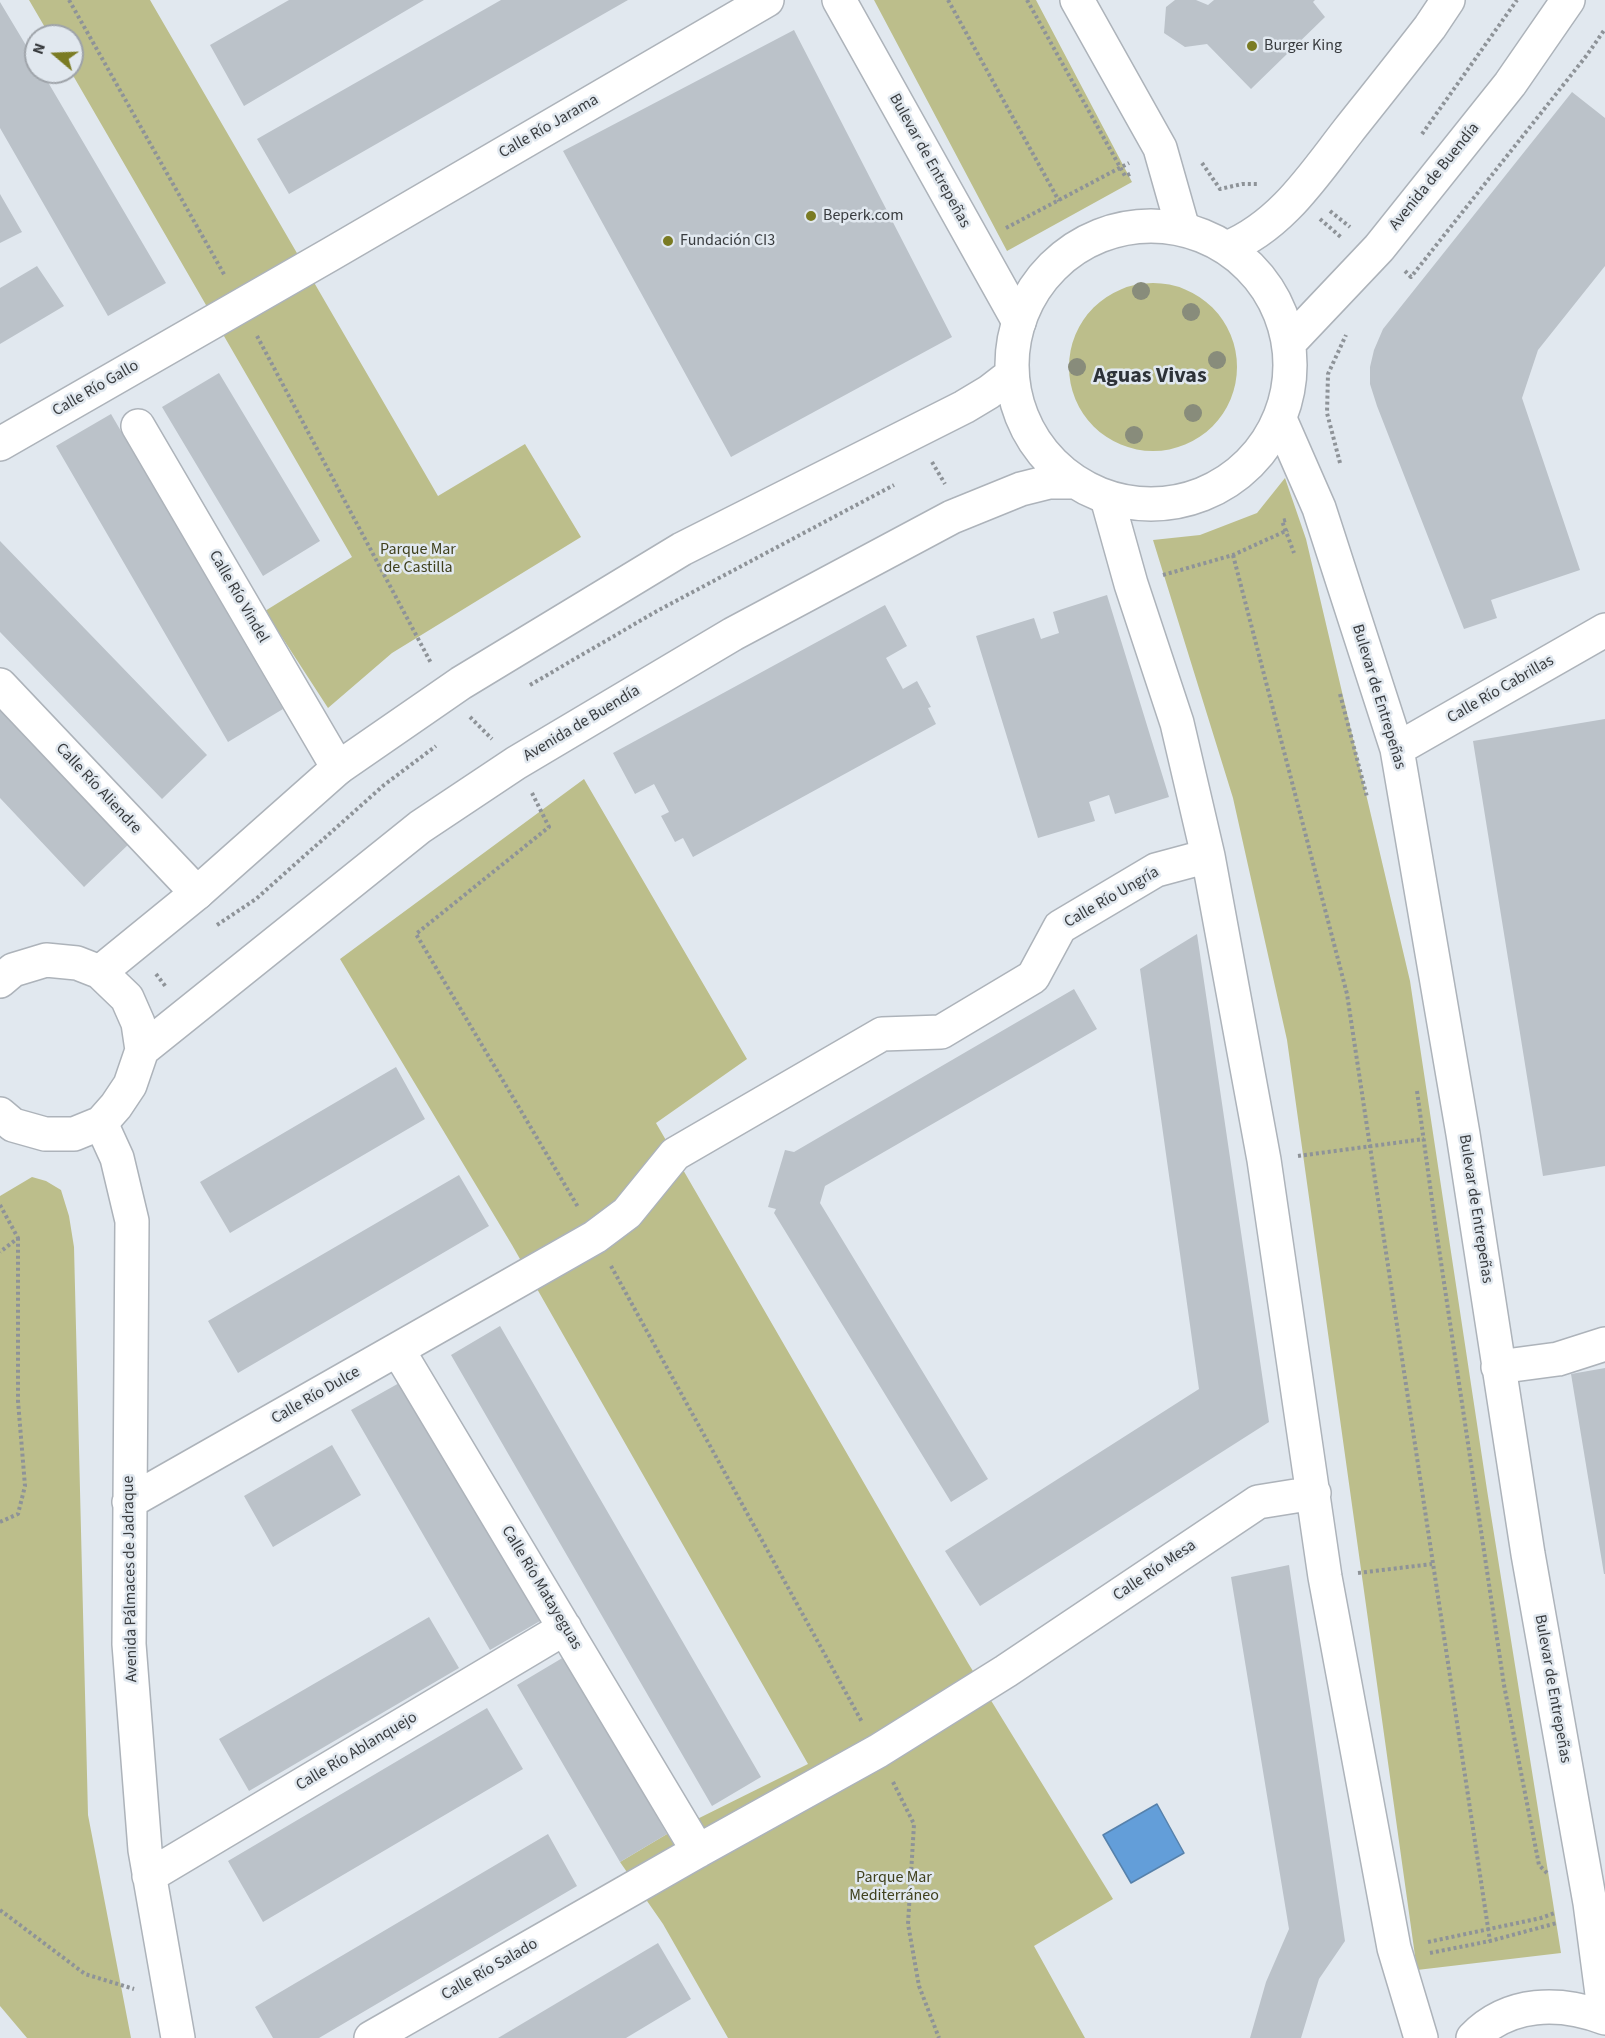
<!DOCTYPE html>
<html>
<head>
<meta charset="utf-8">
<style>
  body { margin:0 }
  #map { position:relative; width:1605px; height:2038px; overflow:hidden; background:#e1e8ef; font-family:"Source Sans 3",sans-serif }
  canvas { display:block }
  .north { position:absolute; left:24px; top:24px; width:60px; height:60px; box-sizing:border-box; background:#e1e8ef; border:2px solid #9ea3a9; border-radius:50%; rotate:289deg; font-size:16px; font-weight:700; line-height:24px; text-align:center; color:#393c3f }
  .north::after { content:''; display:block; margin:auto; width:21px; height:27px; background:#7a7b23; clip-path:polygon(50% 0,100% 100%,50% 72%,0 100%) }
</style>
</head>
<body>
<div id="map">
<canvas width="1605" height="2038"></canvas>
<div class="north">N</div>
</div>
<script>
const context = document.querySelector('canvas').getContext('2d');
context.lineJoin = 'round';
function fill(path, color) {
  context.fillStyle = color;
  context.fill(path, 'evenodd');
}
function trace(path, color, width, dash) {
  context.strokeStyle = color;
  context.lineWidth = width;
  context.lineCap = dash ? 'butt' : 'round';
  context.setLineDash(dash || []);
  context.stroke(path);
}
function drawText(font, color, halo, rows, align = 'center') {
  context.font = font + ' "Source Sans 3",sans-serif';
  context.lineWidth = 5;
  context.setLineDash([]);
  context.textBaseline = 'middle';
  context.strokeStyle = halo;
  context.fillStyle = color;
  for (const [text, x, y, turn = 0] of rows) {
    context.save();
    context.translate(x, y);
    context.rotate((+turn || 0) * Math.PI / 180);
    context.textAlign = isNaN(turn) ? turn : align;
    if (halo) context.strokeText(text, 0, 0);
    context.fillText(text, 0, 0);
    context.restore();
  }
}
fill(new Path2D(`
  M 29,0 L 150,0 L 438,496 L 525,444 L 581,537 L 392,653 L 328,708 L 265,611 L 352,557 L 71,72 L 72,36 L 50,36 Z
  M 874,0 L 1036,0 L 1132,182 L 1007,251 Z
  M1069 367a84 84 0 1 1 168 0a84 84 0 1 1-168 0Z
  M 1285,478 L 1306,539 L 1410,981 L 1487,1490 L 1561,1953 L 1417,1970 L 1287,1040 L 1233,798 L 1153,540 L 1200,535 L 1257,513 Z
  M 584,779 L 747,1059 L 656,1123 L 968,1663 L 1113,1899 L 1034,1946 L 1085,2038 L 728,2038 L 663,1924 L 620,1862 L 667,1834 L 808,1764 L 512,1245 L 340,959 Z
  M 32,1177 L 46,1181 L 61,1190 L 69,1216 L 74,1247 L 88,1815 L 131,2038 L 27,2038 L 0,2006 L 0,1196 Z`), '#bcbe8b');
const water = new Path2D(`
  M 1157,1804 L 1184,1853 L 1131,1883 L 1103,1835 Z`);
fill(water, '#639ed9');
trace(water, '#5681ab', 1.5);
fill(new Path2D(`
  M 289,0 L 424,0 L 244,106 L 210,45 Z
  M 501,0 L 628,0 L 289,194 L 257,139 Z
  M 1175,0 L 1196,0 L 1208,5 L 1214,0 L 1315,0 L 1313,2 L 1325,17 L 1251,89 L 1207,44 L 1185,47 L 1164,33 L 1166,7 Z
  M 0,2 L 36,62 L 36,72 L 42,72 L 166,283 L 108,316 L 0,128 Z
  M 794,30 L 952,337 L 731,457 L 563,151 Z
  M 1572,92 L 1605,118 L 1605,266 L 1538,350 L 1522,398 L 1580,570 L 1491,600 L 1497,618 L 1464,629 L 1377,406 L 1370,384 L 1370,367 L 1374,350 L 1383,329 Z
  M 0,194 L 22,232 L 0,243 Z
  M 37,266 L 64,306 L 0,344 L 0,288 Z
  M 219,373 L 320,541 L 263,576 L 162,407 Z
  M 111,414 L 283,709 L 228,742 L 56,446 Z
  M 0,541 L 207,755 L 162,799 L 0,632 Z
  M 1107,595 L 1169,797 L 1115,814 L 1109,795 L 1089,802 L 1095,821 L 1038,838 L 976,636 L 1034,618 L 1041,639 L 1059,633 L 1053,612 Z
  M 885,605 L 907,646 L 886,658 L 903,689 L 917,681 L 931,707 L 928,708 L 936,724 L 693,857 L 683,838 L 675,842 L 661,816 L 669,812 L 654,784 L 635,794 L 613,753 Z
  M 0,704 L 131,842 L 84,887 L 0,798 Z
  M 1605,719 L 1605,1166 L 1543,1176 L 1473,741 Z
  M 1197,934 L 1269,1422 L 980,1606 L 945,1551 L 1199,1389 L 1140,969 Z
  M 1074,989 L 1097,1029 L 825,1186 L 820,1203 L 988,1479 L 951,1502 L 774,1213 L 776,1209 L 768,1207 L 785,1150 L 794,1152 Z
  M 396,1067 L 425,1119 L 230,1233 L 200,1182 Z
  M 459,1175 L 489,1226 L 238,1373 L 208,1321 Z
  M 500,1326 L 761,1777 L 712,1806 L 451,1355 Z
  M 1605,1368 L 1605,1574 L 1604,1574 L 1571,1374 Z
  M 401,1382 L 540,1621 L 490,1650 L 351,1410 Z
  M 332,1445 L 361,1495 L 273,1547 L 244,1496 Z
  M 1289,1565 L 1345,1941 L 1319,1979 L 1301,2038 L 1250,2038 L 1266,1982 L 1289,1929 L 1231,1577 Z
  M 429,1617 L 459,1668 L 249,1791 L 219,1739 Z
  M 564,1657 L 667,1834 L 620,1862 L 517,1685 Z
  M 487,1708 L 523,1769 L 263,1922 L 228,1861 Z
  M 548,1834 L 577,1886 L 319,2038 L 273,2038 L 255,2007 Z
  M 658,1943 L 691,1999 L 626,2038 L 498,2038 Z`), '#bbc2c9');
const minor = new Path2D(`
  M 839,0 L 1019,322
  M 1077,0 L 1160,148 L 1183,229
  M 1280,419 L 1319,508 L 1397,749 L 1463,1134 L 1528,1554 L 1590,1903 L 1605,2017
  M 138,426 L 338,768
  M 0,444 L 331,254 L 767,0
  M 1107,498 L 1131,584 L 1177,723 L 1208,856 L 1264,1160 L 1325,1577 L 1394,1948 L 1421,2038
  M 0,685 L 197,893
  M 1397,749 L 1605,630
  M 101,1123 L 117,1158 L 132,1221 L 129,1644 L 145,1850 L 178,2038
  M 398,1350 L 698,1851
  M 1498,1367 L 1558,1359 L 1605,1344
  M 129,1502 L 595,1237 L 627,1213 L 675,1154 L 882,1034 L 941,1032 L 1033,977 L 1060,927 L 1156,870 L 1208,856
  M 149,1876 L 565,1628
  M 371,2038 L 698,1851 L 878,1751 L 1006,1671 L 1258,1502 L 1314,1493
  M 1473,2038 C 1509,2001 1560,2001 1605,2018`);
const major = new Path2D(`
  M1012 365a139 139 0 1 1 278 0a139 139 0 1 1-278 0Z
  M 1227,248 C 1281,226 1313,176 1348,131 C 1375,97 1403,62 1430,27 L 1448,0
  M 1289,343 L 1379,248 L 1510,84 L 1568,0
  M 100,972 L 197,893 L 338,768 L 461,683 L 682,549 L 964,407 L 989,392 L 1011,375
  M 0,981 L 13,970 L 46,960 L 77,963 L 100,972 L 127,998 L 138,1023 L 142,1050 L 130,1085 L 116,1106 L 101,1123 L 74,1134 L 45,1134 L 13,1125 L 0,1114
  M 142,1050 L 420,827 L 516,763 L 733,634 L 952,517 L 1021,489 L 1049,482 L 1070,482`);
trace(minor, '#adb3ba', 36);
trace(major, '#adb3ba', 36);
trace(new Path2D(`
  M 69,0 L 225,276
  M 948,0 L 1059,201
  M 1027,0 L 1125,176 L 1132,173
  M 1422,134 L 1517,0
  M 1202,163 L 1220,189 L 1242,184 L 1258,184
  M 1330,211 L 1350,227
  M 1320,219 L 1342,238
  M 1006,228 L 1129,163
  M 1405,271 L 1411,277 L 1587,55 L 1605,29
  M 257,336 L 431,663
  M 932,462 L 945,484
  M 1340,463 L 1327,413 L 1328,374 L 1346,335
  M 1286,520 L 1282,521 L 1294,553
  M 1233,555 L 1347,994 L 1490,1941
  M 1163,575 L 1233,555 L 1288,530
  M 530,685 L 657,611 L 894,485
  M 1340,694 L 1367,797
  M 470,717 L 492,739
  M 532,793 L 549,827 L 416,934 L 578,1207
  M 217,925 L 256,899 L 384,785 L 436,746
  M 156,974 L 166,987
  M 1417,1091 L 1435,1222 L 1504,1685 L 1539,1865 L 1548,1874
  M 1298,1156 L 1424,1139
  M 0,1205 L 18,1238 L 0,1252
  M 611,1266 L 862,1722
  M 0,1522 L 18,1514 L 25,1486 L 18,1401 L 18,1238
  M 1358,1573 L 1432,1564
  M 893,1782 L 914,1824 L 908,1924 L 919,1986 L 939,2038
  M 0,1910 L 85,1974 L 134,1989
  M 1428,1942 L 1541,1918 L 1555,1913
  M 1430,1953 L 1490,1941 L 1557,1923`), '#8e9398', 4, [3, 3]);
trace(minor, '#fff', 33);
trace(major, '#fff', 33);
context.fillStyle = '#888c7b';
for (const [x, y] of [
  [1141,291],
  [1191,312],
  [1217,360],
  [1077,367],
  [1193,413],
  [1134,435]
]) {
  context.beginPath();
  context.arc(x, y, 9, 0, 2 * Math.PI);
  context.fill();
}
for (const [x, y, r, color] of [
  [1252,46,6,"#7a7b23"],
  [811,216,6,"#7a7b23"],
  [668,241,6,"#7a7b23"]
]) {
  const dot = new Path2D();
  dot.arc(x, y, r, 0, 2 * Math.PI);
  context.fillStyle = color;
  context.fill(dot);
  trace(dot, '#e1e8ef', 2);
}
drawText('16px', '#393c3f', '#e1e8ef', [
  ["Burger King",1264,46],
  ["Beperk.com",823,216],
  ["Fundación CI3",680,241]
], 'left');
drawText('16px', '#393c3f', '#e1e8ef', [
  ["Calle Río Jarama",549,127,-30],
  ["Bulevar de Entrepeñas",929,161,61],
  ["Avenida de Buendía",1435,177,-51],
  ["Calle Río Gallo",96,389,-30],
  ["Calle Río Vindel",238,597,60],
  ["Calle Río Cabrillas",1501,690,-30],
  ["Bulevar de Entrepeñas",1378,697,73],
  ["Avenida de Buendía",582,724,-31],
  ["Calle Río Aliendre",98,789,47],
  ["Calle Río Ungría",1112,898,-30],
  ["Bulevar de Entrepeñas",1475,1209,81],
  ["Calle Río Dulce",316,1396,-30],
  ["Calle Río Mesa",1155,1571,-34],
  ["Avenida Pálmaces de Jadraque",131,1579,-91],
  ["Calle Río Matayeguas",541,1588,59],
  ["Bulevar de Entrepeñas",1552,1689,80],
  ["Calle Río Ablanquejo",357,1752,-31],
  ["Calle Río Salado",490,1970,-30]
]);
drawText('16px', '#3f401c', '#e1e8ef', [
  ["Parque Mar",418,550],
  ["de Castilla",418,568],
  ["Parque Mar",894,1878],
  ["Mediterráneo",894,1896]
]);
drawText('bold 22px', '#2d3238', '#e1e8ef', [
  ["Aguas Vivas",1150,377]
]);
</script>
</body>
</html>
